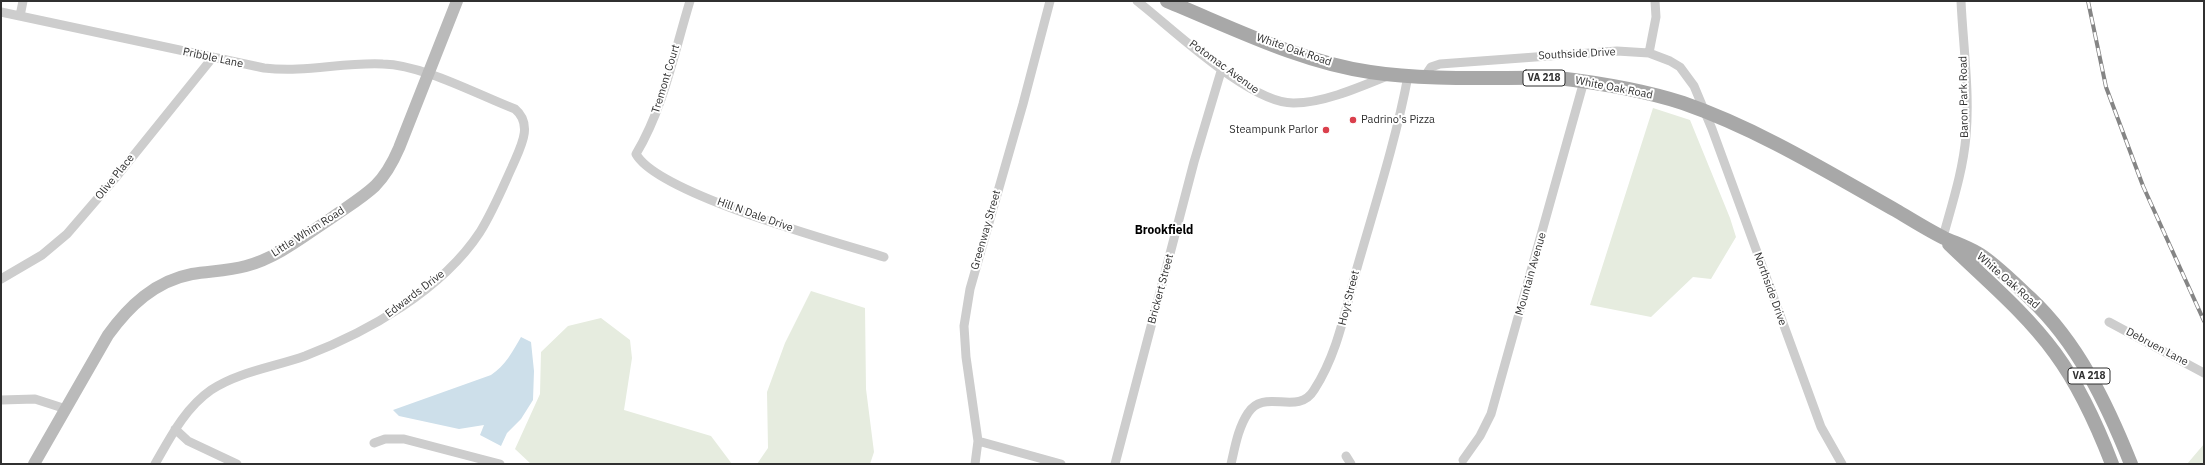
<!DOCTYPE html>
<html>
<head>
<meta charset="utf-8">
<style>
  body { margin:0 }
  #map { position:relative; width:2205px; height:465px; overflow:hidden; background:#fff; font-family:"IBM Plex Sans",sans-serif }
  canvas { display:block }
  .frame { position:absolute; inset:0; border:2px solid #303030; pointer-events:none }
</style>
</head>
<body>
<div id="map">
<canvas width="2205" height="465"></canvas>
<div class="frame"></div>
</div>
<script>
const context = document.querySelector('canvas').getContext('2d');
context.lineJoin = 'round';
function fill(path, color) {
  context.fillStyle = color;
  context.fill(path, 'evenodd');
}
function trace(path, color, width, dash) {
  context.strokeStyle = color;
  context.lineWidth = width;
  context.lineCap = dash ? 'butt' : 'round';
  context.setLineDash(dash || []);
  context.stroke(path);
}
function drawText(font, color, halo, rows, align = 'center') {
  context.font = font + ' "IBM Plex Sans",sans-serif';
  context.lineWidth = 4;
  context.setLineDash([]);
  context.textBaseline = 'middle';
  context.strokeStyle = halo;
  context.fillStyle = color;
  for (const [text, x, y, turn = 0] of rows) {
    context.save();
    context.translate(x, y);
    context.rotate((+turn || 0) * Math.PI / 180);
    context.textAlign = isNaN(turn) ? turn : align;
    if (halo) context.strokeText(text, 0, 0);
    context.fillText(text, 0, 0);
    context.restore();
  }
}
fill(new Path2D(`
  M 1653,108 L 1690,120 L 1730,218 L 1736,237 L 1711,279 L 1693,277 L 1651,317 L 1590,305 Z
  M 811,291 L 865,308 L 866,389 L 874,452 L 870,464 L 757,464 L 768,448 L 767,392 L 785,343 Z
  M 601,318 L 630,340 L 632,358 L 624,410 L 711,436 L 732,464 L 531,464 L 515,449 L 540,394 L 541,352 L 568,326 Z
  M 2204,444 L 2204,464 L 2186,464 L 2187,464 Z`), '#e6ecdf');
fill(new Path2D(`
  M 521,337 L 531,342 L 534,371 L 533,400 L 521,419 L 507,433 L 501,446 L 480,435 L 484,425 L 459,429 L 399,416 L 393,410 L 491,375 C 505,366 513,351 521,337 Z`), '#cddfea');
trace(new Path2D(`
  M 690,1 C 674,53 664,107 636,154 C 658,194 836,242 884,257
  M 1137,1 C 1172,28 1250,104 1294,103 C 1323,103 1360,87 1387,76
  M 1,12 L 264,68 C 306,73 342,62 383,64 C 423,65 476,94 515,109 C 534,125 520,148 512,167 C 502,189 493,211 480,232 C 442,290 368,332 305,356 C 274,367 238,372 211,390 C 185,408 170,438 155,464
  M 20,16 L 23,1
  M 1649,53 L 1656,17 L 1655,1
  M 1425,76 L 1431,67 L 1440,64 L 1617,51 L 1649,53 L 1670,61 L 1680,67 L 1694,86 L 1712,129 L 1821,427 L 1842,464
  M 1943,237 C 1952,204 1963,171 1966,136 C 1970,92 1963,45 1961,1
  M 1,279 L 42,255 L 67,234 L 117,176 L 213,57
  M 2109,322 L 2204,373
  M 1,400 L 35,399 L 66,409
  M 175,429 L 188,441 L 237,464
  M 978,441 L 1061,464
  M 374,443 L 385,439 L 404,439 L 500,464
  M 1346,456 L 1351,464
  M 1463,460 L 1480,436 L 1491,414 L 1584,81
  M 975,464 L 978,441 L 966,357 L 964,326 L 970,289 L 1023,104 L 1050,1
  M 1115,464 L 1194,162 L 1222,68
  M 1231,464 C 1235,447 1238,428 1248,413 C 1264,387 1298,417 1314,390 C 1338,353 1345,310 1357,268 C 1375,205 1396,140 1408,76`), '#cdcdcd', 9);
trace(new Path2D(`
  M 34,464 L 108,335 C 129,306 155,281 192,274 C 210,271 228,271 246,266 C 277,258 304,236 330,219 C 345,208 361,199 375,186 C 386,175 393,162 399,148 L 457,1`), '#bababa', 12);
trace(new Path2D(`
  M 1167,1 C 1233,28 1300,62 1370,72 C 1430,81 1497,77 1558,78 C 1600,83 1643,90 1683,103 C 1758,129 1828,172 1897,211 C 1912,220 1928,230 1944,238 C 1955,243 1967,247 1977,253 C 1992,261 2016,285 2030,298 C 2078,343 2107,404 2131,464
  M 1949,244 C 1985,279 2025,312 2055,353 C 2080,387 2097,425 2112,464`), '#a8a8a8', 14);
const rail = new Path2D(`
  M 2088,1 L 2106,87 L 2143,186 L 2204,321`);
trace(rail, '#858585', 4);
trace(rail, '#fff', 2.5, [8]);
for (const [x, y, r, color] of [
  [1353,120,4,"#da3f4c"],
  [1326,130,4,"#da3f4c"]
]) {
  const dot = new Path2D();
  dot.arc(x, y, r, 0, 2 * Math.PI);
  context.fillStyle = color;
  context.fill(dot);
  trace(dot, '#fff', 1.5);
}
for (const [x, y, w] of [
  [1544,78,42],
  [2089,376,42]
]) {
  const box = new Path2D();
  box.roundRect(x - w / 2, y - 8, w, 16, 3);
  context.fillStyle = '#fff';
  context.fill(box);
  trace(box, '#303030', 1);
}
drawText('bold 10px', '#303030', null, [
  ["VA 218",1544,78],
  ["VA 218",2089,376]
]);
drawText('11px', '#303030', '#fff', [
  ["White Oak Road",1294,50,19],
  ["Southside Drive",1577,54,-3],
  ["Pribble Lane",213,58,12],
  ["Potomac Avenue",1224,67,36],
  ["Tremont Court",666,79,-73],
  ["White Oak Road",1614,88,11],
  ["Baron Park Road",1964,97,-91],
  ["Olive Place",115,177,-51],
  ["Hill N Dale Drive",755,215,20],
  ["Greenway Street",986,230,-74],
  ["Little Whim Road",308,232,-32],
  ["Mountain Avenue",1531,274,-74],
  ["White Oak Road",2008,281,41],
  ["Brickert Street",1161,289,-75],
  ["Northside Drive",1770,289,70],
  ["Edwards Drive",415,294,-37],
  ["Hoyt Street",1349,298,-76],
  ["Debruen Lane",2157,347,28]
]);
drawText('11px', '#303030', '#fff', [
  ["Padrino's Pizza",1361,120],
  ["Steampunk Parlor",1318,130,"right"]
], 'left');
drawText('bold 12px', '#000', '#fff', [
  ["Brookfield",1164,231]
]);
</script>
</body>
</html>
